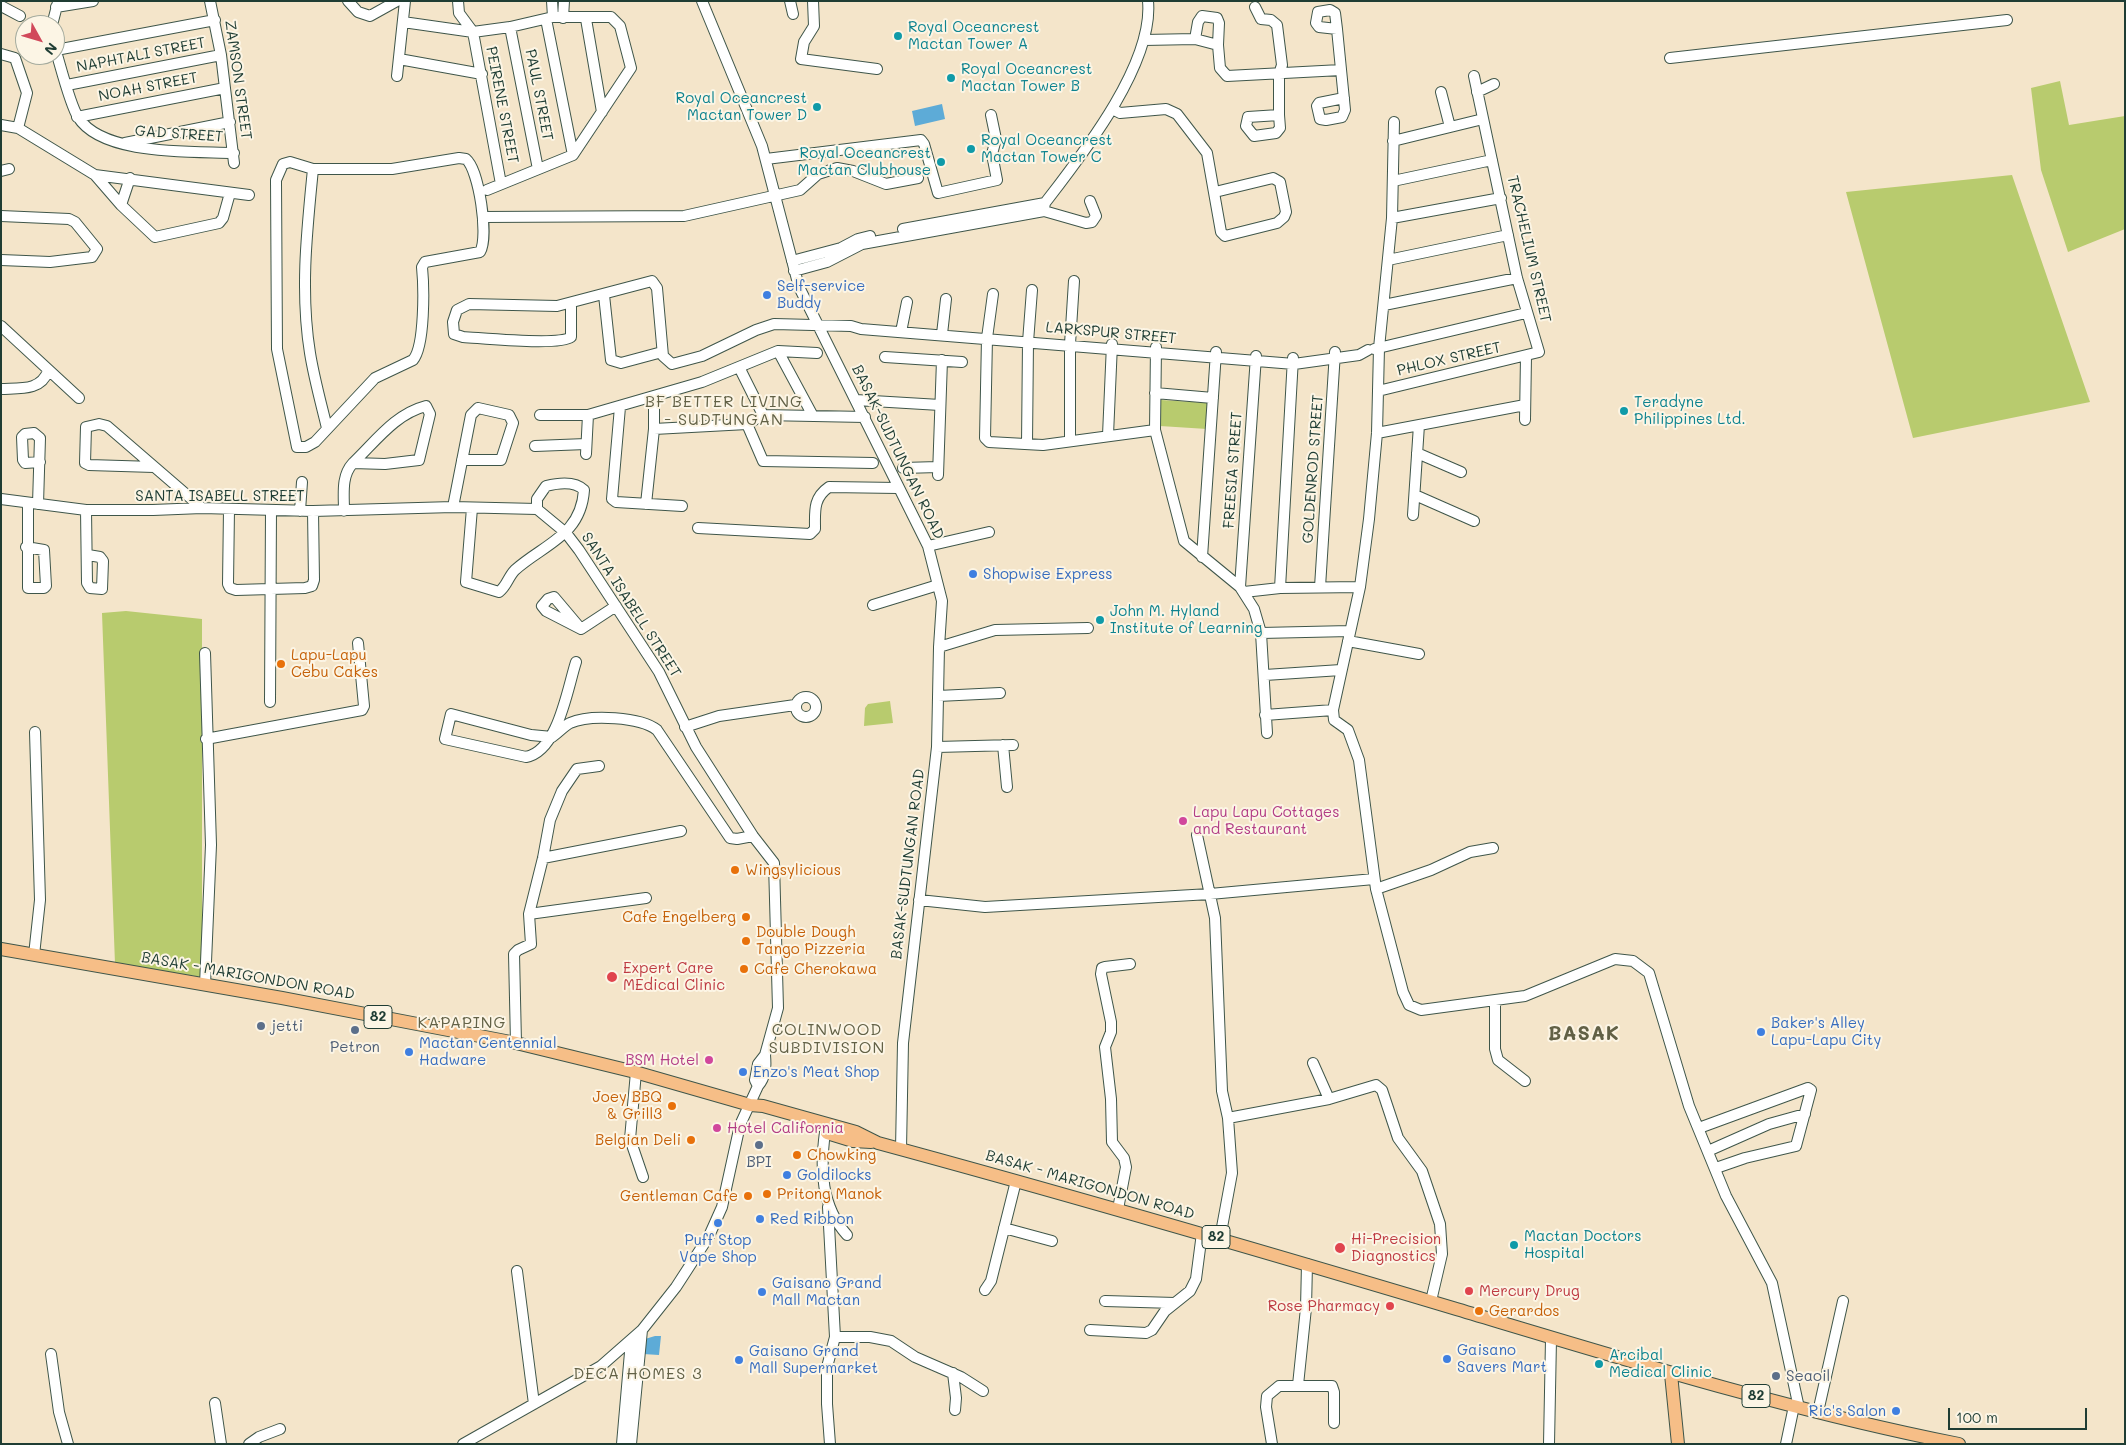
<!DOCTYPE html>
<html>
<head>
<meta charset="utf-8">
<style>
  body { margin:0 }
  #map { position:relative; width:2126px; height:1445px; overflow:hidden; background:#f4e5ca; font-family:Mali,sans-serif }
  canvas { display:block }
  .frame { position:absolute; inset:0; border:2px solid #1f3d34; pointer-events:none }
  .north { position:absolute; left:15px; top:15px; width:50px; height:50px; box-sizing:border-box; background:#fcf5e5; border:1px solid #a4ab9e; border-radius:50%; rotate:129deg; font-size:14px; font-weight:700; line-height:20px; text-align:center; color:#1f3d34 }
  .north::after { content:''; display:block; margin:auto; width:18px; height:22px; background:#d1495b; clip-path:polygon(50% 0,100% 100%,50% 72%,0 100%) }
  .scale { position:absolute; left:1948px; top:1408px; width:139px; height:22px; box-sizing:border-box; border:2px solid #1f3d34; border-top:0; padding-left:6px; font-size:15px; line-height:18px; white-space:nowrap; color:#1f3d34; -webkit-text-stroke:4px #fcf5e5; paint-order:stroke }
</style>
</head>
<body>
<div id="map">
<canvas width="2126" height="1445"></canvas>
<div class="frame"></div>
<div class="north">N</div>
<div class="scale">100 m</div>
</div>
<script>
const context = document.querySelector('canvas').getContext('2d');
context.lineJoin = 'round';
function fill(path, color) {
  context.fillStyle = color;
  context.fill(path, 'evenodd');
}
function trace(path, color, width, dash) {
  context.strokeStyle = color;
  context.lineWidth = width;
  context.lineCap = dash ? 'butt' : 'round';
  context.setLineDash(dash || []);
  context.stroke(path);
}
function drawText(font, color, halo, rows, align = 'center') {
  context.font = font + ' Mali,sans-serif';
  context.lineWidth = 4;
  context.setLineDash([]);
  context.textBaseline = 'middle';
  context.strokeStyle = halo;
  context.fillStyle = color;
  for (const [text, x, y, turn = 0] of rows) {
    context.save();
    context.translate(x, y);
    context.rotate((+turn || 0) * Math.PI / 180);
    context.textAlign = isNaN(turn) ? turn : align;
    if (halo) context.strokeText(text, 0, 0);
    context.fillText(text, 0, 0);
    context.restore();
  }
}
fill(new Path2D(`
  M 2060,81 L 2069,125 L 2125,116 L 2125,229 L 2068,252 L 2041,170 L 2031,88 Z
  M 2012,175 L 2090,402 L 1913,438 L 1846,192 Z
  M 1161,400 L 1208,403 L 1207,429 L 1160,426 Z
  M 126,611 L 202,619 L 202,977 L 115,964 L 102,613 Z
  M 890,701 L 893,723 L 864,726 L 865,708 L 868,704 Z`), '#b8cb6e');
fill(new Path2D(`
  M 942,104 L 945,119 L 915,126 L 912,111 Z
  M 655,1336 L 661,1336 L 659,1355 L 643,1354 L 645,1339 Z`), '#5dabd7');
const minor = new Path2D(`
  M 210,1 L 221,55 L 234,163
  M 348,1 L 358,12 L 370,16 L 397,1
  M 458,1 L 459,13 L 473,32 L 501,184
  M 552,1 L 553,17
  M 702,1 L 762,146 L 799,287 L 928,546 L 942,601 L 939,647 L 937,747 L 903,1043 L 901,1149
  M 790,1 L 793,14
  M 813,1 L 814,26 L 804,42 L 801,59 L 877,69
  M 1,6 L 20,16
  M 56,7 L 93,1
  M 1255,7 L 1261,19 L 1271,20 L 1277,25 L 1282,65 L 1279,74 L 1279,115
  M 1330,10 L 1335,13 L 1337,29 L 1319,27 L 1316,23 L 1318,12 Z
  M 563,18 L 564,1
  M 546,19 L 573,155
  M 586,19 L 602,112
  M 403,22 L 473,32 L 510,27 L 553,17 L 611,17 L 620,26 L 631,68 L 573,155 L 487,190
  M 52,25 L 58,2
  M 510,27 L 538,169
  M 1337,29 L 1345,110 L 1342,117 L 1326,120 L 1320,119 L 1317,106 L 1319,103 L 1344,98
  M 1195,39 L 1198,22 L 1202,16 L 1217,18 L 1219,23 L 1218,45
  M 1144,40 L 1195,39 L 1218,45 L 1220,68 L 1227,76 L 1341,70
  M 55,48 C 60,64 70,105 78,117 C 102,156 193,151 234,153
  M 56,50 L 215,20
  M 1,54 L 15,58 L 27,93 L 18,128
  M 1670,58 L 2007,20
  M 399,59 L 482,74
  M 397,76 L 405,1
  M 67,85 L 221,55
  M 1441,92 L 1450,127
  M 1477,92 L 1494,84
  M 1112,109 L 1120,113 L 1166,109 L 1177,114 L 1207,153 L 1221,232 L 1225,236 L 1277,223 L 1284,217 L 1286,212 L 1280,182 L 1273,178 L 1215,192
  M 1279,115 L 1280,128 L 1276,133 L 1254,136 L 1246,126 L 1248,117 Z
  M 77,117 L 225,88
  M 1394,122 L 1392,218 L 1379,348 L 1377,433 L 1369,519 L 1360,587 L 1333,710 L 1334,720 L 1348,730 L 1359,760 L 1376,889 L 1403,992 L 1409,1005 L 1421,1010 L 1525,996 L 1615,959 L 1633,961 L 1649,973 L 1689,1106 L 1726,1196 L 1772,1283 L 1799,1408
  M 1,125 L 18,128 L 95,175 L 249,195
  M 1393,141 L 1483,119
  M 125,143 L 230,122
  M 459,158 L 466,159 C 479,170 489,237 480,252 L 425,262 L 422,267 C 424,287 425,346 413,360 L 375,378 L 315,442 L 306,447 L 297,447 L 277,349 L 276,180 L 283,164 L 290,162 L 313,169 L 392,169 Z
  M 766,159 L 921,140 L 924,144 L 938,193 L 997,180 L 992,154 L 996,139 L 991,115
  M 313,169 C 307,230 300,291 310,353 C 314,378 321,403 327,428
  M 1,171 L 9,169
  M 95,175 L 121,205 L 155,237 L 219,223 L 223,218 L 230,193
  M 1393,181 L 1492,160
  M 121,205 L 130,178
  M 1044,208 L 1045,203 C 1082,155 1154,64 1148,1
  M 1,216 L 69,219 L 75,222 L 97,249 L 92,257 L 50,262 L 1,260
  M 483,217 L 684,216 L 800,190 L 818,174 L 837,168 L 853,171 L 886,184 L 918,178
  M 1392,218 L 1501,198
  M 903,229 L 1045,203
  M 1388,260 L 1508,235
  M 792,261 L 841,248 L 858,239 L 870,236
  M 794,271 L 827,262 L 862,244 L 1044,211 L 1086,223 L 1092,222 L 1096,216 L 1090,201
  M 993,294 L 987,338 L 985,438 L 989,442 L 1043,445 L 1155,430
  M 604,295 L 611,360 L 621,363 L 662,352
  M 571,304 L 571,337 C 559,346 482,338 463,337 L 454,334 L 453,322 L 457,310 L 469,304 L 557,306 L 652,281 L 657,288 L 663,356 L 672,364 L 702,356 L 756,330 L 774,324 L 851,326 L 861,329 L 1294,364 L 1359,355 L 1368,350
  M 1384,305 L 1517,278
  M 1,326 L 79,398
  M 901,332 L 907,302
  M 942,334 L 946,299
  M 1156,347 L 1155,430 L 1184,541 L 1240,587 L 1254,609 L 1261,633 L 1267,733
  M 1374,349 L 1526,313
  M 778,351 L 813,416
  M 885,357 L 962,362
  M 739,367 L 763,415
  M 1,389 C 20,388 41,391 48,371
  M 1378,391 L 1539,352 L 1517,278 L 1474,76
  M 1155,393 L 1213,398
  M 856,400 L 940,405
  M 426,406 L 430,414 L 419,460 L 385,464 L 353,463 C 376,441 395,414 426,406 Z
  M 620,407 L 612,499 L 616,502 L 682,506
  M 540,415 L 588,415
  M 1525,420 L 1526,356
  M 747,424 L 763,461 L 873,463
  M 654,429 L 747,424 L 763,415 L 865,417
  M 1377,433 L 1525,405
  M 1108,435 L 1112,344
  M 1070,441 L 1070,344 L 1074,281
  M 1027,444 L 1028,342 L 1032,290
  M 535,446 L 586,444
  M 1417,453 L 1461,472
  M 586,454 L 588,415 L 702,382 L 778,351 L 817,353
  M 154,467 L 89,465 L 85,463 L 86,427 L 99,424 L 107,426 L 202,508
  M 903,468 L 938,467
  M 938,475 L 942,360
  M 1415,495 L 1474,521
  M 1,499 L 86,510 L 153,510 L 202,508 L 313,511 L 453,507 L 537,509 L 566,533 L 579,550 L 659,672 L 696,747 L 753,836 L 774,863 L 778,1008 L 765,1055 L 758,1064 L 755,1080 L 758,1086
  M 38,504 L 40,438 L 34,433 L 25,434 L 22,437 L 23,460 L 25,463 L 40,462
  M 646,504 L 654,429 L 654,397
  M 453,507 L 471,415 L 478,408 L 509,415 L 513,423 L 501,460 L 462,460
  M 472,508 L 466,582 L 499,592 C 507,586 508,577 515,570 C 544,544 581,536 584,490 C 575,481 558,483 546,486 L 537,499 L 537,509
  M 229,509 L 228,584 L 230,588 L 236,590 L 305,588 L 312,586 L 314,580 L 313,511
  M 86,510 L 87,583 L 90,588 L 102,589 L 103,561 L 100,557 L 88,555
  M 300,511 L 302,482
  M 344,511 C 344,494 341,476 353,463
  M 1413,515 L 1419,425
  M 698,528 L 810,534 L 815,529 C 815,511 813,498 829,487 L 898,488
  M 928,546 L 989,532
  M 26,547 L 44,550 L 46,586 L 44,588 L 28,588 L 28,503
  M 1202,557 L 1216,352
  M 1240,587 L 1256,356
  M 1320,587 L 1335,352
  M 1280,588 L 1293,358
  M 1244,592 L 1280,588 L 1360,587
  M 554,597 L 581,629 L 546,611 L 542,606 L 548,599 Z
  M 873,605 L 938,585
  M 581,629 L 616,606
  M 1261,633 L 1350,631
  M 1348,641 L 1419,654
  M 939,647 L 995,630 L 1088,628
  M 205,653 L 211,845 L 205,985
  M 576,662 C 567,690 558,751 526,757 L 445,739 L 451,714 L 531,735 L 552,737 C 558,733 564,726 570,723 C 590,714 641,717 657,730 L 730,838 L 737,839 L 753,836
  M 1265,675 L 1341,670
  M 938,696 L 1000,693
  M796 707a10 10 0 1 1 20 0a10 10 0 1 1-20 0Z
  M 270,702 L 271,510
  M 1265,715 L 1333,710
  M 685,727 L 719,716 L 795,705
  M 206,739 L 362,710 L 364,706 L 358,643
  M 1003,745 L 1007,787
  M 937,747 L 1013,745
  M 1197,835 L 1215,918 L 1222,1091 L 1228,1118 L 1232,1173 L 1220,1238
  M 543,858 L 681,831
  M 1376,889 L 1431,870 L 1470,852 L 1493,848
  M 919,900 L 985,907 L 1210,894 L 1374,879
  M 529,914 L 646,898
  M 34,955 L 40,900 L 35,732
  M 1495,1001 L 1495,1049 L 1498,1060 L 1525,1081
  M 516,1043 L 514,954 L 518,950 L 531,944 L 529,914 L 543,858 L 550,820 L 562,791 L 577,769 L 599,766
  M 1313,1063 L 1329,1099
  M 636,1072 L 630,1139 L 643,1177
  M 1228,1118 L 1329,1099 L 1376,1085 L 1382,1090 L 1398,1138 L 1422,1171 L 1440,1224 L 1442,1254 L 1431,1301
  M 1699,1128 L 1808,1088 L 1811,1090 L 1796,1146 L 1745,1158 L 1716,1168
  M 825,1132 C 820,1169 821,1206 847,1235
  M 1708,1151 L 1769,1124 L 1805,1114
  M 828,1207 L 835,1337 L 827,1367 L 827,1404 L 830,1444
  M 1118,1209 L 1126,1167 L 1124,1158 L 1112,1142 L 1111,1099 L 1105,1047 L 1111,1032 L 1111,1022 L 1101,974 L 1102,968 L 1105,967 L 1130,964
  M 1004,1228 L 1052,1241
  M 517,1271 L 534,1404
  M 985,1290 L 991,1281 L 1016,1181
  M 1105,1301 L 1175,1303
  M 1090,1330 L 1146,1333 L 1152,1330 L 1165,1311 L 1190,1291 L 1196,1279 L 1202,1233
  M 835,1337 L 870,1337 L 891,1341 L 915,1357 L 961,1377 L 983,1391
  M 51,1354 L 59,1412 L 68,1444
  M 953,1373 L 956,1398 L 955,1410
  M 1298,1385 L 1306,1308 L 1307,1264
  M 215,1403 L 221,1444
  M 1818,1412 L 1843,1301
  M 249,1444 L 259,1437 L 280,1429
  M 463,1444 L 601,1366 L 642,1330 L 676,1287 L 709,1236 L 722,1207 L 740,1125 L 758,1086 C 766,1077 766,1066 765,1055
  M 622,1444 L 631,1341
  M 631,1444 L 642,1330
  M 1272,1444 L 1266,1407 L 1267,1396 L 1279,1386 L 1332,1386 L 1334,1392 L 1334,1423
  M 1549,1444 L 1551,1339
  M 1786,1444 L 1794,1406`);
const major = new Path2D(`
  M 1,949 L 282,998 L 516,1043 L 635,1072 L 750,1105 L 763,1106 L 856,1132 L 878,1143 C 1070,1195 1262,1251 1453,1308 C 1620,1358 1787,1410 1959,1444
  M 827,1133 L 853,1141 L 871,1142
  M 1671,1374 L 1678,1444`);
trace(minor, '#3f564a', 12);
trace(major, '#3f564a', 14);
trace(minor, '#fff', 10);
trace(major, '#f6be87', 12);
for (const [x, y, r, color] of [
  [898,36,5,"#0f9aa8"],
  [951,78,5,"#0f9aa8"],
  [817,107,5,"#0f9aa8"],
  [971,149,5,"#0f9aa8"],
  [941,162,5,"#0f9aa8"],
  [767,295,5,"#3f7fe0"],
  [1624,411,5,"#0f9aa8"],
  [973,574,5,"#3f7fe0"],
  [1100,620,5,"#0f9aa8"],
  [281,664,5,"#e8710a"],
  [1183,821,5,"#d1479c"],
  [735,870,5,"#e8710a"],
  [746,917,5,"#e8710a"],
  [746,941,5,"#e8710a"],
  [744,969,5,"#e8710a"],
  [612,977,6,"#e0444e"],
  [261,1026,5,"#5c6f8a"],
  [355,1030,5,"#5c6f8a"],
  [1761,1032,5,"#3f7fe0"],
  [409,1052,5,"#3f7fe0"],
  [709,1060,5,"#d1479c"],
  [743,1072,5,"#3f7fe0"],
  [672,1106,5,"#e8710a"],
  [717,1128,5,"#d1479c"],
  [691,1140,5,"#e8710a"],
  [759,1145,5,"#5c6f8a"],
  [797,1155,5,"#e8710a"],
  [787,1175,5,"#3f7fe0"],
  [767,1194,5,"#e8710a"],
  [748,1196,5,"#e8710a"],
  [760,1219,5,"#3f7fe0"],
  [718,1223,5,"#3f7fe0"],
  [1514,1245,5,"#0f9aa8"],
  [1340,1248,6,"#e0444e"],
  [1469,1291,5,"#e0444e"],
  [762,1292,5,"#3f7fe0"],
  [1390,1306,5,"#e0444e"],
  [1479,1311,5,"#e8710a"],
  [1447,1359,5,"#3f7fe0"],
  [739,1360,5,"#3f7fe0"],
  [1599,1364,5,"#0f9aa8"],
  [1776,1376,5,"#5c6f8a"],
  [1896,1411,5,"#3f7fe0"]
]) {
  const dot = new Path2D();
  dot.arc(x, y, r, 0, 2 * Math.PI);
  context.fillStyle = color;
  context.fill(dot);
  trace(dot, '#fcf5e5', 2);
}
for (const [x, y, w] of [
  [378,1017,28],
  [1216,1237,28],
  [1756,1396,28]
]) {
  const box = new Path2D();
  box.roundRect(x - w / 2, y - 11.5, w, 23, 4);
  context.fillStyle = '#fcf5e5';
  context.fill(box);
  trace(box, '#1f3d34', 1);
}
drawText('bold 14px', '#1f3d34', null, [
  ["82",378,1017],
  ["82",1216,1237],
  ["82",1756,1396]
]);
drawText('15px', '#0d838f', '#fcf5e5', [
  ["Royal Oceancrest",908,27],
  ["Mactan Tower A",908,44],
  ["Royal Oceancrest",961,69],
  ["Mactan Tower B",961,86],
  ["Royal Oceancrest",807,98,"right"],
  ["Mactan Tower D",807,115,"right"],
  ["Royal Oceancrest",981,140],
  ["Mactan Tower C",981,157],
  ["Royal Oceancrest",931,153,"right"],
  ["Mactan Clubhouse",931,170,"right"],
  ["Teradyne",1634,402],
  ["Philippines Ltd.",1634,419],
  ["John M. Hyland",1110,611],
  ["Institute of Learning",1110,628],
  ["Mactan Doctors",1524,1236],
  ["Hospital",1524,1253],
  ["Arcibal",1609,1355],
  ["Medical Clinic",1609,1372]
], 'left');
drawText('15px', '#1f3d34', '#fcf5e5', [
  ["NAPHTALI STREET",141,55,-11],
  ["ZAMSON STREET",238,80,82],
  ["NOAH STREET",148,87,-11],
  ["PAUL STREET",539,95,79],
  ["PEIRENE STREET",502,105,79],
  ["GAD STREET",179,134,4],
  ["TRACHELIUM STREET",1529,249,77],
  ["LARKSPUR STREET",1111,333,5],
  ["PHLOX STREET",1449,359,-13],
  ["BASAK-SUDTUNGAN ROAD",898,452,64],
  ["GOLDENROD STREET",1313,469,-86],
  ["FREESIA STREET",1233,470,-86],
  ["SANTA ISABELL STREET",220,496],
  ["SANTA ISABELL STREET",631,605,57],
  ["BASAK-SUDTUNGAN ROAD",908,864,-83],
  ["BASAK - MARIGONDON ROAD",248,976,10],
  ["BASAK - MARIGONDON ROAD",1090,1185,16]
]);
drawText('15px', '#366cbe', '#fcf5e5', [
  ["Self-service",777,286],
  ["Buddy",777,303],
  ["Shopwise Express",983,574],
  ["Baker's Alley",1771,1023],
  ["Lapu-Lapu City",1771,1040],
  ["Mactan Centennial",419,1043],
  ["Hadware",419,1060],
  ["Enzo's Meat Shop",753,1072],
  ["Goldilocks",797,1175],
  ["Red Ribbon",770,1219],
  ["Puff Stop",718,1240,"center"],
  ["Vape Shop",718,1257,"center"],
  ["Gaisano Grand",772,1283],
  ["Mall Mactan",772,1300],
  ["Gaisano",1457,1350],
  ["Savers Mart",1457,1367],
  ["Gaisano Grand",749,1351],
  ["Mall Supermarket",749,1368],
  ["Ric's Salon",1886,1411,"right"]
], 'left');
drawText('15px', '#c56008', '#fcf5e5', [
  ["Lapu-Lapu",291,655],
  ["Cebu Cakes",291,672],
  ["Wingsylicious",745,870],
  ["Cafe Engelberg",736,917,"right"],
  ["Double Dough",756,932],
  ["Tango Pizzeria",756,949],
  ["Cafe Cherokawa",754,969],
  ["Joey BBQ",662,1097,"right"],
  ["& Grill3",662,1114,"right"],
  ["Belgian Deli",681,1140,"right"],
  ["Chowking",807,1155],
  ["Pritong Manok",777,1194],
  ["Gentleman Cafe",738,1196,"right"],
  ["Gerardos",1489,1311]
], 'left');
drawText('15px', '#b23c85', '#fcf5e5', [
  ["Lapu Lapu Cottages",1193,812],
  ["and Restaurant",1193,829],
  ["BSM Hotel",699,1060,"right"],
  ["Hotel California",727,1128]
], 'left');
drawText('15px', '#be3a42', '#fcf5e5', [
  ["Expert Care",623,968],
  ["MEdical Clinic",623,985],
  ["Hi-Precision",1351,1239],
  ["Diagnostics",1351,1256],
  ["Mercury Drug",1479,1291],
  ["Rose Pharmacy",1380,1306,"right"]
], 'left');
drawText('15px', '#4e5e75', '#fcf5e5', [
  ["jetti",271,1026],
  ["Petron",355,1047,"center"],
  ["BPI",759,1162,"center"],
  ["Seaoil",1786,1376]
], 'left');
context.letterSpacing = '1px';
drawText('16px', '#626146', '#fcf5e5', [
  ["BF BETTER LIVING",724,402],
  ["- SUDTUNGAN",724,420],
  ["KAPAPING",462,1023],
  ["COLINWOOD",827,1030],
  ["SUBDIVISION",827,1048],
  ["DECA HOMES 3",638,1374]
]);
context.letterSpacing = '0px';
context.letterSpacing = '1px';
drawText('bold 20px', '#626146', '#fcf5e5', [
  ["BASAK",1584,1034]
]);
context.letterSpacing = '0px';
</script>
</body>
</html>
